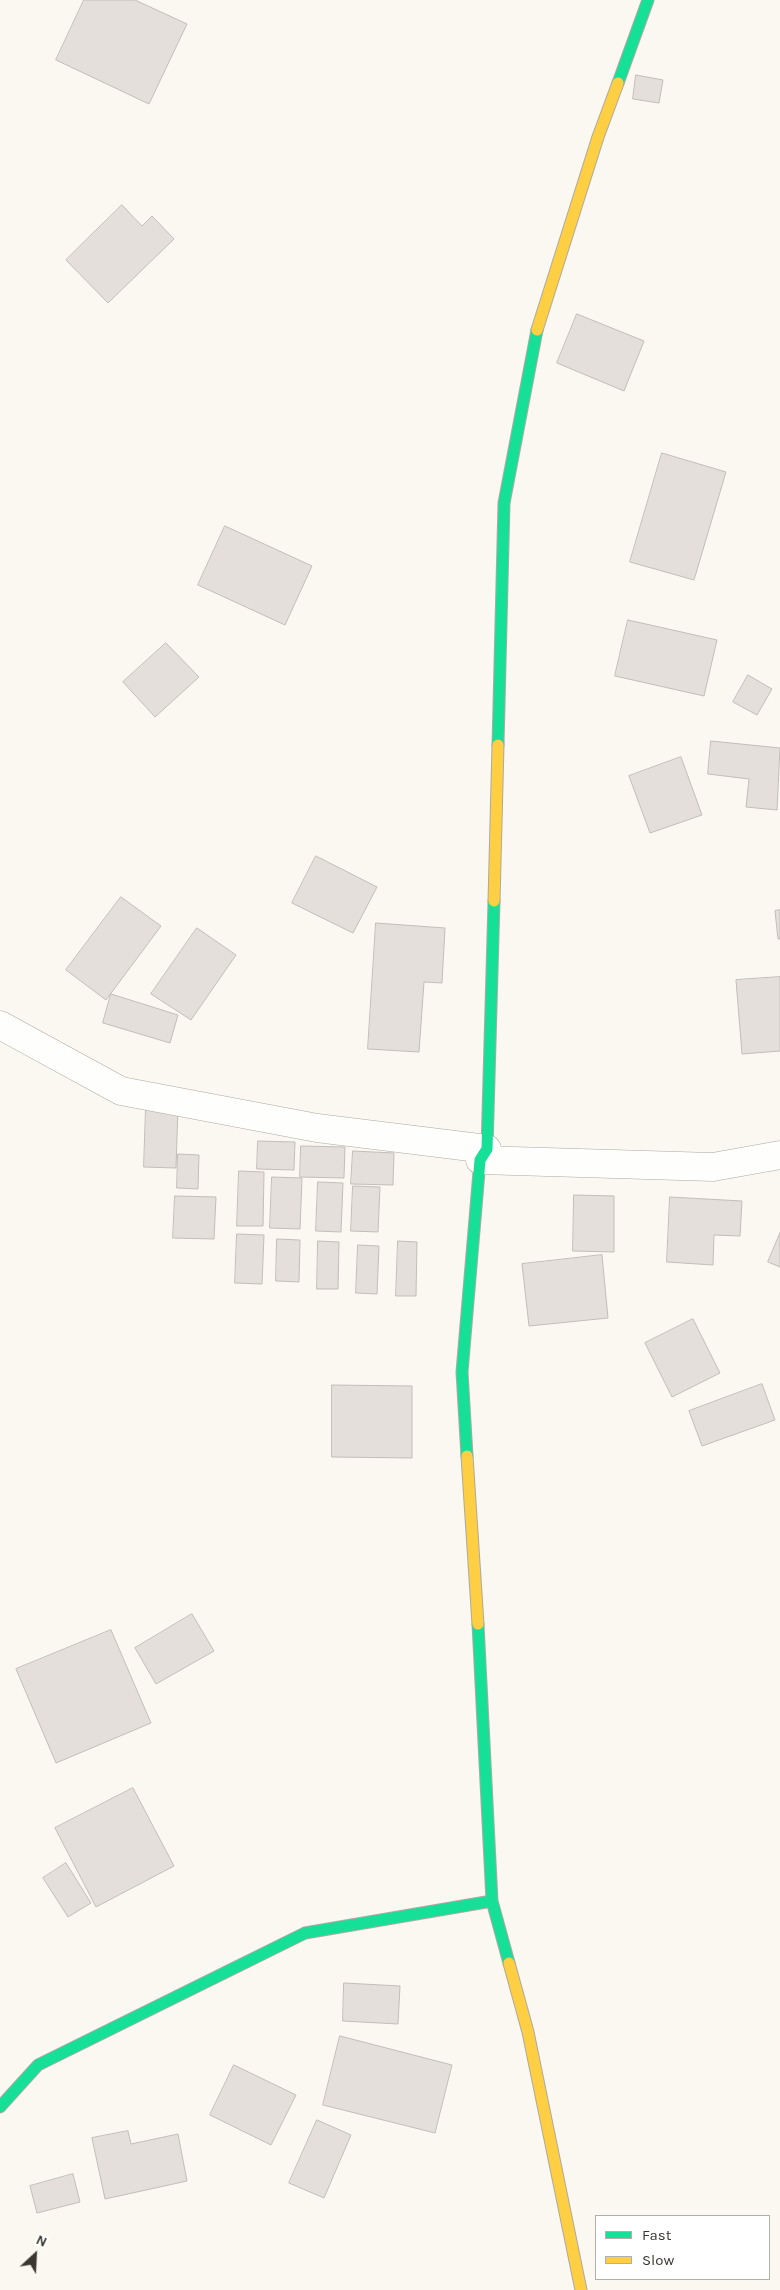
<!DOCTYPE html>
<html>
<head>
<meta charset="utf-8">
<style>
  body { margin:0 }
  #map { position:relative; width:780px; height:2290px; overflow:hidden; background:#fbf7f1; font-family:Karla,sans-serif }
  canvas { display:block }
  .legend { position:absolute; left:595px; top:2215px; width:175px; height:65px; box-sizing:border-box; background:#fff; border:1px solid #b1afac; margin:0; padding:6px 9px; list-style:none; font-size:15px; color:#3b3730 }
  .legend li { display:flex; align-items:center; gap:10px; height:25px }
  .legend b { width:25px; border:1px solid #b1afac }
  .north { position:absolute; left:10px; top:2230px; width:50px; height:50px; -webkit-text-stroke:4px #fff; paint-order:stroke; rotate:25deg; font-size:14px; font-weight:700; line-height:20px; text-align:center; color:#3b3730 }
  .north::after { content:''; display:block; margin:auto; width:18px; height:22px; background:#3b3730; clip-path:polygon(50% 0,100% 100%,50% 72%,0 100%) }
</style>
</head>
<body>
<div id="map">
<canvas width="780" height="2290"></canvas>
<ul class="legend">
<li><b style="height:6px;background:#16e098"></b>Fast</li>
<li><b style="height:6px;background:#ffcf43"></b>Slow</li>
</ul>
<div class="north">N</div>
</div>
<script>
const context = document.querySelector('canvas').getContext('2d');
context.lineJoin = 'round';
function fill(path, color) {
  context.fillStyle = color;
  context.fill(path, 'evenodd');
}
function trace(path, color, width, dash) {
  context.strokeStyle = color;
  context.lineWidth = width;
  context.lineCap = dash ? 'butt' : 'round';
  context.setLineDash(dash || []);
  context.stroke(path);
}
const building = new Path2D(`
  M 84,0 L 135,0 L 187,24 L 149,104 L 56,60 Z
  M 636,75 L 663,80 L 659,103 L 633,99 Z
  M 122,205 L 142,226 L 152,216 L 174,239 L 108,303 L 66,260 Z
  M 577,314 L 644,341 L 624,391 L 557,363 Z
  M 662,453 L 726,472 L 694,580 L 630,562 Z
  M 225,526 L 312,566 L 285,625 L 198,585 Z
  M 628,620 L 717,640 L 704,696 L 615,676 Z
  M 166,643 L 199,677 L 155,717 L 123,682 Z
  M 748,675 L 772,689 L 757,715 L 733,702 Z
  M 711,741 L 780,748 L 777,810 L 746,807 L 749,779 L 708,774 Z
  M 681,757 L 702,815 L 650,833 L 629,776 Z
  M 316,856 L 377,887 L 353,933 L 292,903 Z
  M 121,897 L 161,926 L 106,1000 L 66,970 Z
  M 780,910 L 780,939 L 778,939 L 775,911 Z
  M 376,923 L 445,928 L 442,983 L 424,982 L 419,1052 L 368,1049 Z
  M 197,928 L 236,955 L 191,1020 L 151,994 Z
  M 780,977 L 780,1051 L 742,1054 L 736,980 Z
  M 111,994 L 178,1015 L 170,1043 L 103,1023 Z
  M 146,1106 L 178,1107 L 176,1168 L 144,1167 Z
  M 258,1141 L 295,1142 L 294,1170 L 257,1169 Z
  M 301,1146 L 345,1147 L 344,1178 L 300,1177 Z
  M 353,1151 L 394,1153 L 393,1185 L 351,1184 Z
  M 178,1154 L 199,1155 L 198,1189 L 177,1188 Z
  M 239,1171 L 264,1172 L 263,1226 L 237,1226 Z
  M 272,1177 L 302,1178 L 300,1229 L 270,1228 Z
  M 318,1182 L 343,1183 L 341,1232 L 316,1231 Z
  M 353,1186 L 380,1187 L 378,1232 L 351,1231 Z
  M 574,1195 L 614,1196 L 614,1252 L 573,1251 Z
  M 175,1196 L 216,1197 L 214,1239 L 173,1238 Z
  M 670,1197 L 742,1201 L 740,1236 L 714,1235 L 713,1265 L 667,1262 Z
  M 780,1233 L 780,1267 L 768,1262 Z
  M 237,1234 L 264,1235 L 262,1284 L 235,1283 Z
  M 277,1239 L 300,1240 L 299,1282 L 276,1281 Z
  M 318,1241 L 339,1242 L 338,1289 L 317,1289 Z
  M 398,1241 L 417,1242 L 416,1296 L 396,1296 Z
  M 358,1245 L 379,1246 L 377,1294 L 356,1293 Z
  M 602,1255 L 608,1318 L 529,1326 L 522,1264 Z
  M 693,1319 L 720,1373 L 672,1397 L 645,1343 Z
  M 762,1384 L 775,1420 L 702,1446 L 689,1411 Z
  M 332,1385 L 412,1386 L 412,1458 L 332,1457 Z
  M 192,1614 L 214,1651 L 156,1684 L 135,1648 Z
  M 111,1630 L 151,1723 L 56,1763 L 16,1669 Z
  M 133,1788 L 174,1866 L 96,1907 L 55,1828 Z
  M 66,1863 L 91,1903 L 68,1917 L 43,1878 Z
  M 344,1983 L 400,1986 L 398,2024 L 343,2021 Z
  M 340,2036 L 452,2065 L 435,2133 L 323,2105 Z
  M 234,2065 L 296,2095 L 271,2145 L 210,2115 Z
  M 317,2120 L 351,2135 L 324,2198 L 289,2183 Z
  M 128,2131 L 131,2144 L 178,2134 L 187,2181 L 105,2199 L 92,2138 Z
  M 73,2174 L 80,2202 L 37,2213 L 30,2186 Z`);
fill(building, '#e5dfdb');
trace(building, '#c3bdb9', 1);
const street = new Path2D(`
  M 0,1025 L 121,1091 L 317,1128 L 487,1149
  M 480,1160 L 713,1167 L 780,1155`);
const fast = new Path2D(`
  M 618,83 L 648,0
  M 498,745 L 504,503 L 537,330
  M 467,1456 L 462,1372 L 480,1160 L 487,1149 L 494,901
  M 478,1624 L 492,1901 L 509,1963
  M 0,2107 L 38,2065 L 305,1933 L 492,1901`);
const slow = new Path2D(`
  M 537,330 L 598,137 L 618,83
  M 494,901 L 498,745
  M 467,1456 L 478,1624
  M 509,1963 L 528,2032 L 581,2290`);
trace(street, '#ada9a3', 29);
trace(fast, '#ada9a3', 13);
trace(slow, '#ada9a3', 13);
trace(street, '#fefefd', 28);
trace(fast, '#16e098', 11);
trace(slow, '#ffcf43', 11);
</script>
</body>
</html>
